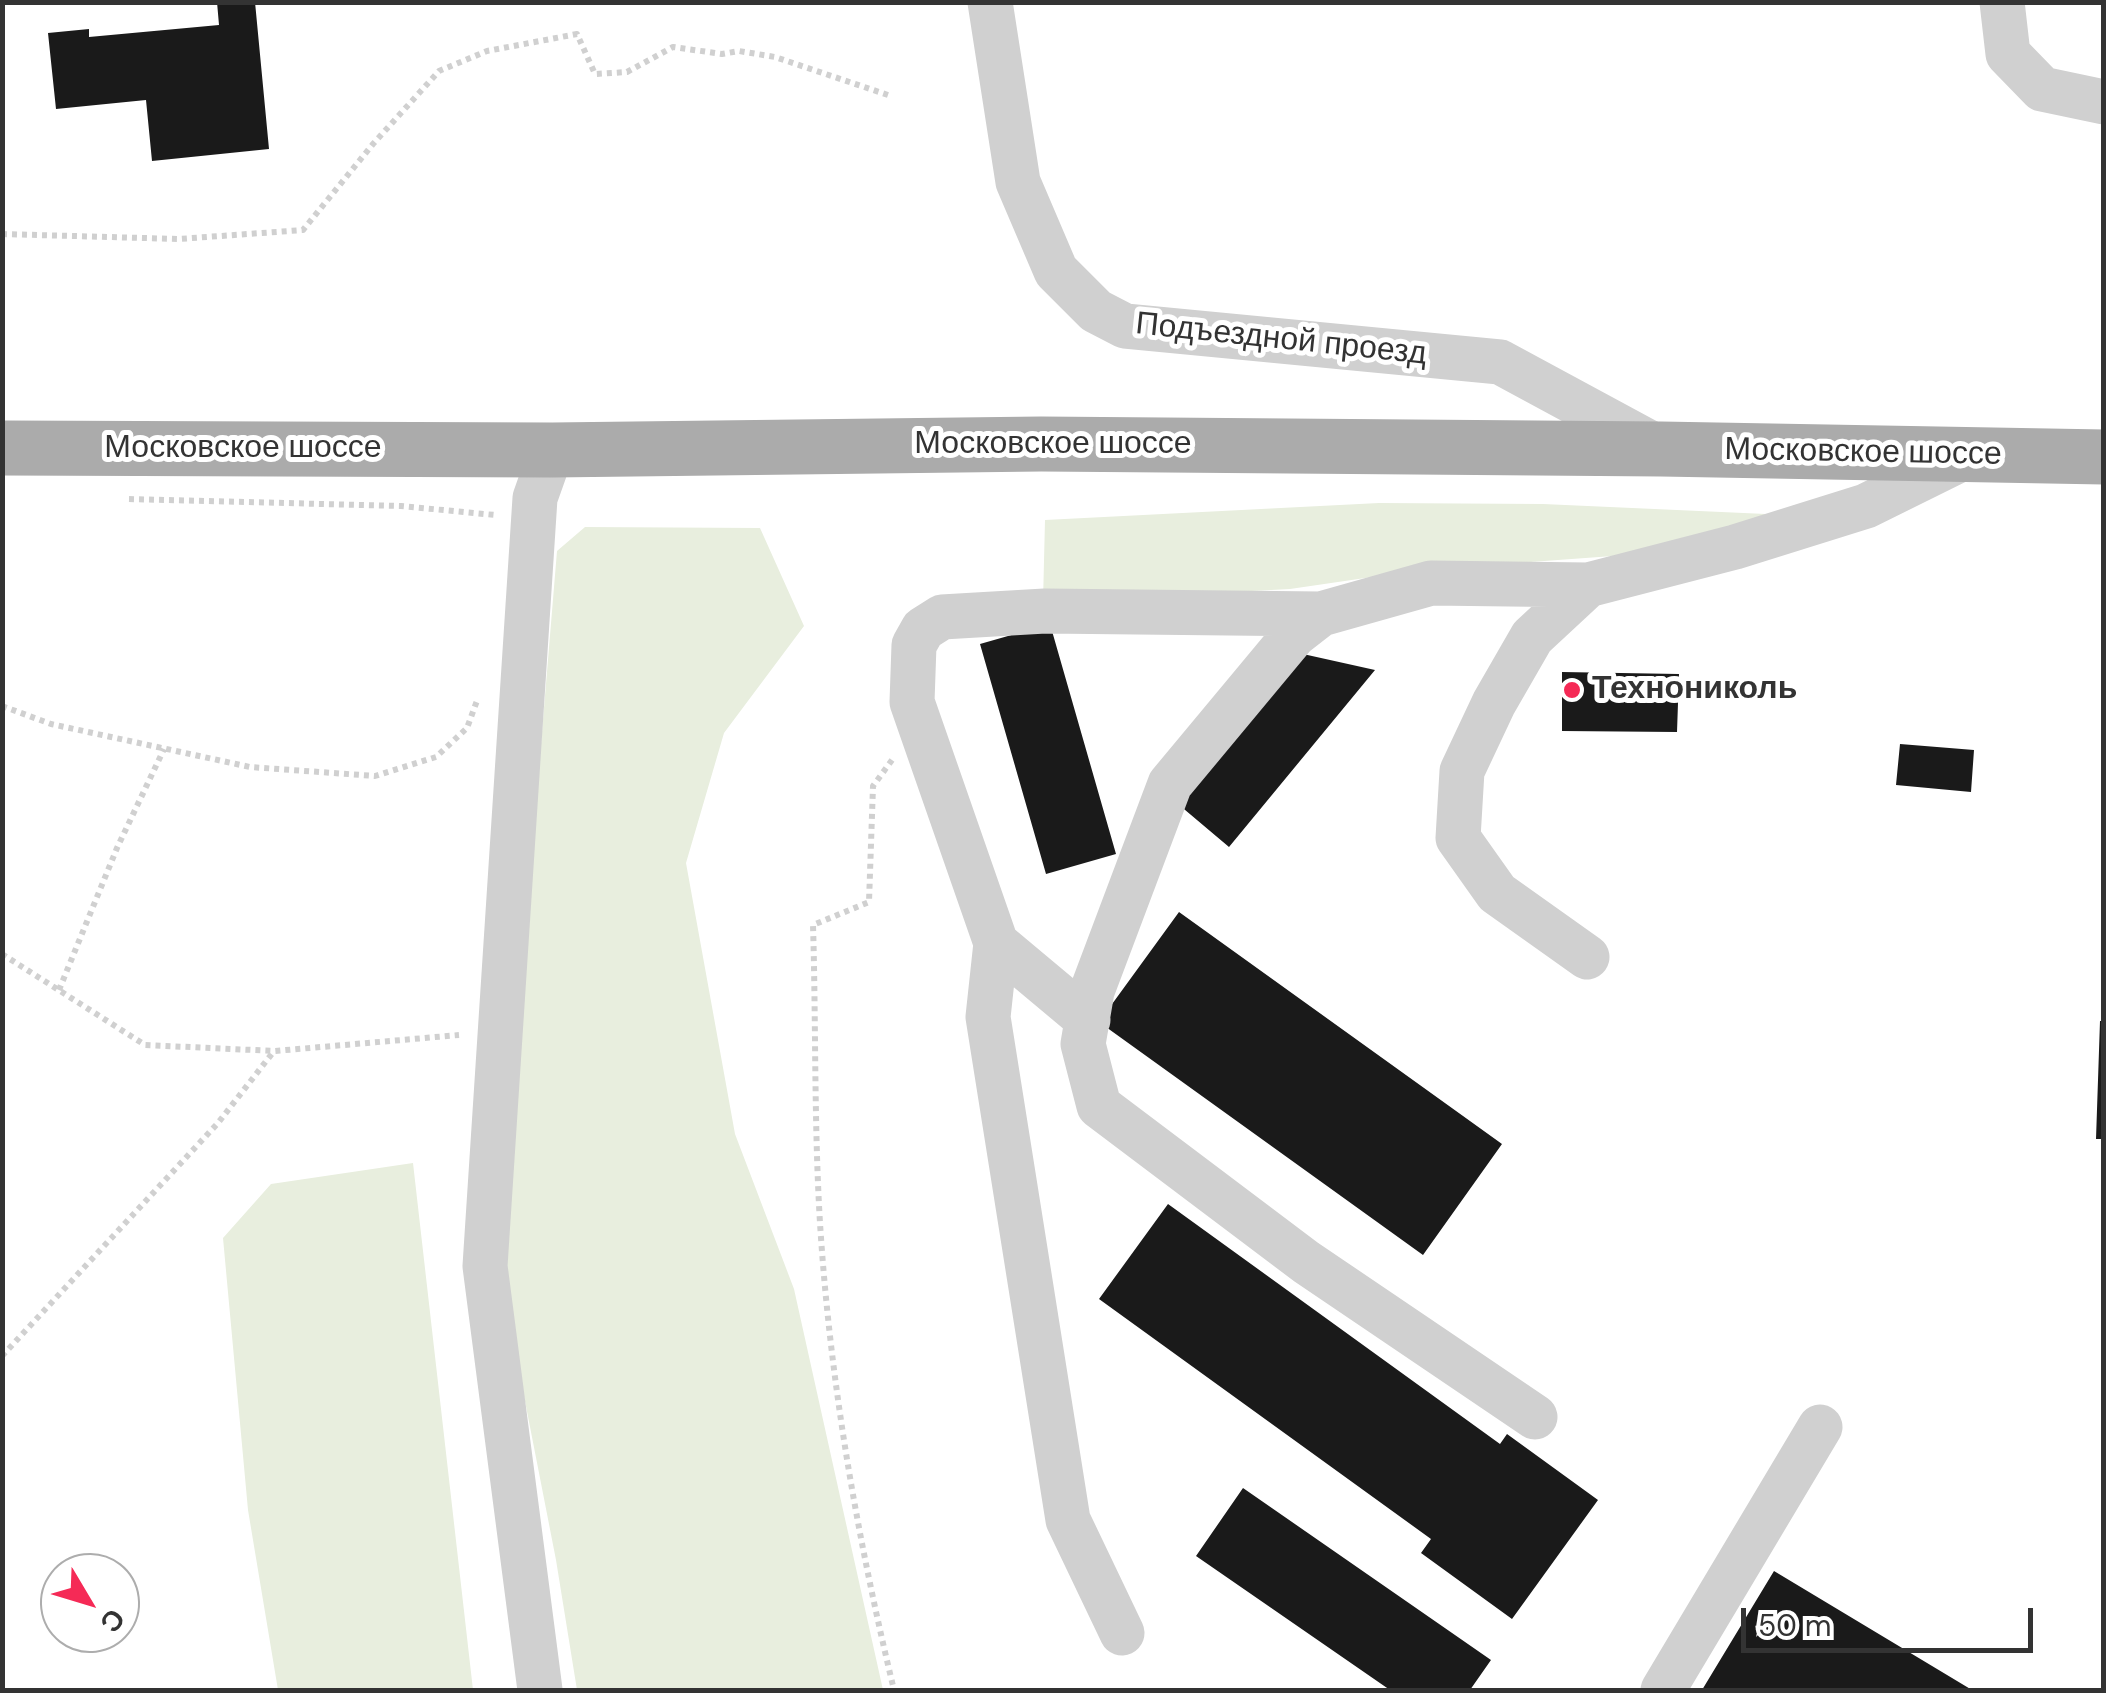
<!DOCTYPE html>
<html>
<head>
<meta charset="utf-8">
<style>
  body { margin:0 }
  #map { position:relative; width:2106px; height:1693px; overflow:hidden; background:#fff; font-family:"DM Sans",sans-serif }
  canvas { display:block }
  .frame { position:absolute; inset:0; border:5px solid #333; pointer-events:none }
  .north { position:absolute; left:40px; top:1553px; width:100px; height:100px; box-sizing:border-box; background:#fff; border:2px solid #adadad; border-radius:50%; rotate:128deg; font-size:28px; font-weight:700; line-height:40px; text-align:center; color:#333 }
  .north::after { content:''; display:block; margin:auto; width:35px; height:45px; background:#f52a56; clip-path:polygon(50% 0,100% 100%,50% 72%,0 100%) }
  .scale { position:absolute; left:1741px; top:1608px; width:292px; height:45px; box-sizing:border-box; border:5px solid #333; border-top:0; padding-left:12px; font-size:30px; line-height:35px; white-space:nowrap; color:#333; -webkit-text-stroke:8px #fff; paint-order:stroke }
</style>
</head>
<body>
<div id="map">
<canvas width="2106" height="1693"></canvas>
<div class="frame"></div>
<div class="north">С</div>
<div class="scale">50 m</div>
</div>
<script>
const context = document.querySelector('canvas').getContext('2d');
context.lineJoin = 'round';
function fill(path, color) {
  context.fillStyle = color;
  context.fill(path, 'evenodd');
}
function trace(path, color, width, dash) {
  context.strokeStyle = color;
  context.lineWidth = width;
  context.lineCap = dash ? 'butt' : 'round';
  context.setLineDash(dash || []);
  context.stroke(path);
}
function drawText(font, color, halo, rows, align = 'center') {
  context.font = font + ' "DM Sans",sans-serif';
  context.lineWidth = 10;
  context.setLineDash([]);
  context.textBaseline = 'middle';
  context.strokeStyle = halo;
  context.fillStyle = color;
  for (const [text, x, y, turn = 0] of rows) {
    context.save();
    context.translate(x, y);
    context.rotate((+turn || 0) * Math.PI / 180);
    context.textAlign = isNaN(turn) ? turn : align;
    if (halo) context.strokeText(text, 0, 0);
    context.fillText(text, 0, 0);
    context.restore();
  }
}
fill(new Path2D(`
  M 1379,503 L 1543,504 L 1766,514 L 1751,528 L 1613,556 L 1420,570 L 1290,589 L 1043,602 L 1045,520 Z
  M 585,527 L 760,528 L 804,626 L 724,733 L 686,863 L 735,1134 L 794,1289 L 883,1690 L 577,1690 L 556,1560 L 498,1263 L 557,551 Z
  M 413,1163 L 473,1690 L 278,1690 L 248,1510 L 223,1238 L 271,1184 Z`), '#e8eede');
fill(new Path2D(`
  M 217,2 L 255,2 L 269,149 L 152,161 L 146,100 L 56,109 L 48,33 L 89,29 L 89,37 L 219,25 Z
  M 1050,624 L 1116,854 L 1046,874 L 980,644 Z
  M 1303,654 L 1375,670 L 1229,847 L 1178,804 Z
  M 1562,672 L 1679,674 L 1677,732 L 1562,731 Z
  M 1900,744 L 1974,750 L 1971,792 L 1896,785 Z
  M 1179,912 L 1502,1144 L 1423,1255 L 1099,1022 Z
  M 2100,1021 L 2104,1021 L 2104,1139 L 2096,1139 Z
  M 1168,1204 L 1500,1444 L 1507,1434 L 1598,1500 L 1512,1619 L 1421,1553 L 1431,1539 L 1099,1299 Z
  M 1243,1488 L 1491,1660 L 1470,1690 L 1390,1690 L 1196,1556 Z
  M 1774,1571 L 1972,1690 L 1702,1690 Z`), '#1a1a1a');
trace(new Path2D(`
  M 2,234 L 179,239 L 303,230 L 373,144 L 439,71 L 487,51 L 577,34 L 595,74 L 627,72 L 673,47 L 722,54 L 739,51 L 775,57 L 891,96
  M 129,499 L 401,506 L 495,515
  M 2,706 L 51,724 L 250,767 L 375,776 L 436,757 L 467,728 L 478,698
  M 892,760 L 873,786 L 869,902 L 813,925 C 816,1024 814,1124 820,1223 C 830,1381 857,1537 894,1690
  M 2,954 L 145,1045 L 275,1051 L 459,1035
  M 59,990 L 117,848 L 164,749
  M 2,1356 L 218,1123 L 274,1051`), '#d0d0d0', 6, [5, 5]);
trace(new Path2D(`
  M 990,2 L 1018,182 L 1056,271 L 1096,311 L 1125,326 L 1500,362 L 1661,449
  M 2002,2 L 2008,54 L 2042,89 L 2104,102
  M 996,943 L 1088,1020
  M 1587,957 L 1497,893 L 1458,838 L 1462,771 L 1494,703 L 1532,637 L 1588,585 L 1735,547 L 1866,506 L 1967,456
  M 1535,1417 L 1306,1262 L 1099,1106 L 1083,1044 L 1092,991 L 1170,784 L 1294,635 L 1321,614 L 1431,583 L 1588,585
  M 1122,1633 L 1068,1520 L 988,1017 L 996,943 L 912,702 L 914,645 L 923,629 L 942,617 L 1045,611 L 1321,614
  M 540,1690 L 485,1266 L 535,498 L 552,450
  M 1663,1690 L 1820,1427`), '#d0d0d0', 45);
trace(new Path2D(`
  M 2,448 L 552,450 L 1041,444 L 1661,449 L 2104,457`), '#ababab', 55);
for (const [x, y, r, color] of [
  [1572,690,10,"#f52a56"]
]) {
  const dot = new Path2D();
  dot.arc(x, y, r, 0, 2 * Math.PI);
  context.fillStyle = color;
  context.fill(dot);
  trace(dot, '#fff', 4);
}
drawText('32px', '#333', '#fff', [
  ["Подъездной проезд",1281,340,6],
  ["Московское шоссе",1053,445],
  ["Московское шоссе",243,449],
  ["Московское шоссе",1863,453,1]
]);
drawText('bold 32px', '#333', '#fff', [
  ["Технониколь",1592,690]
], 'left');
</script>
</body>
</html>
